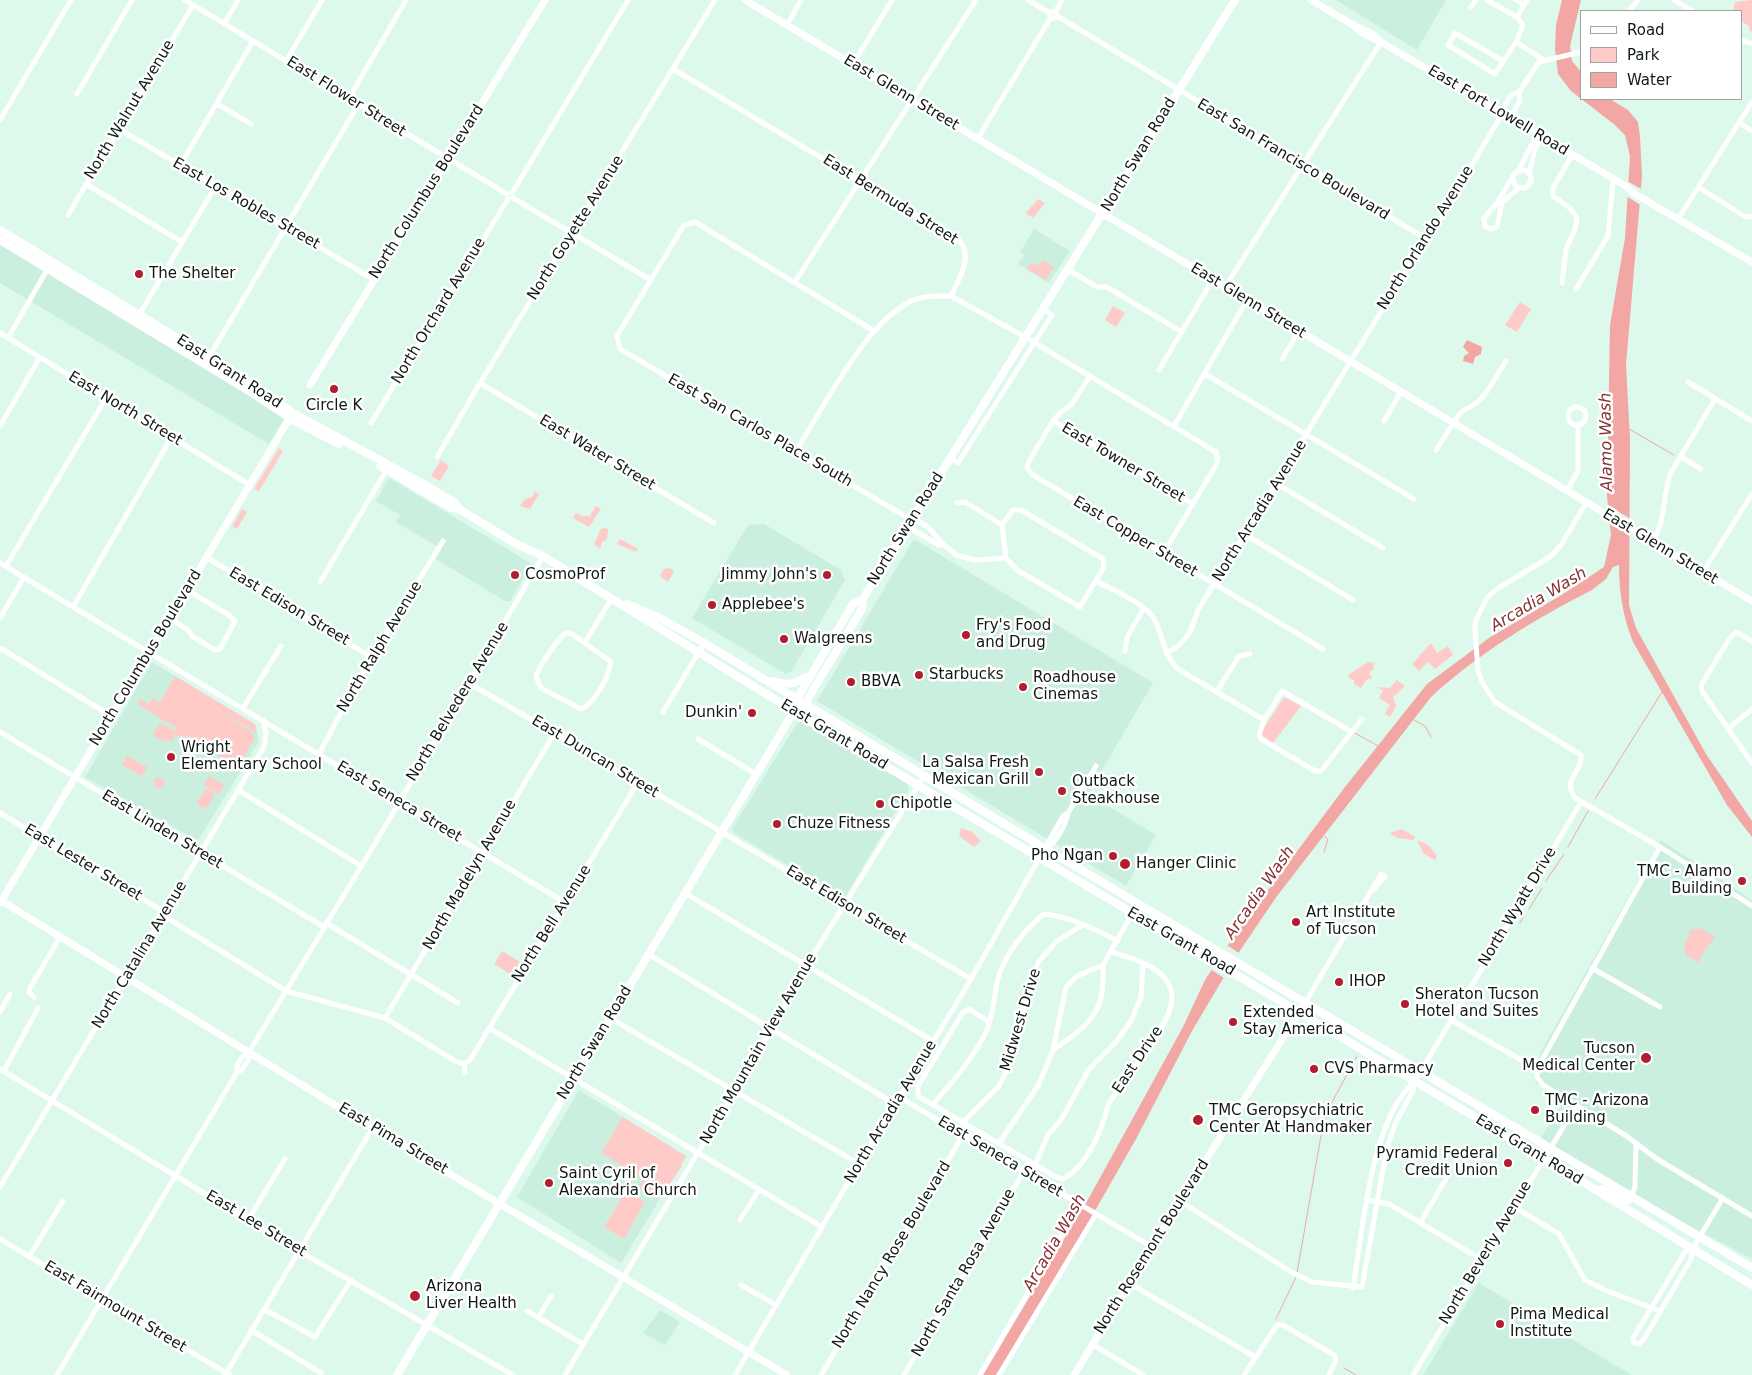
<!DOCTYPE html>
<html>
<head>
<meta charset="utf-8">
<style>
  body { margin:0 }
  #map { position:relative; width:1752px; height:1375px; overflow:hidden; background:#dcf9ec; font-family:"DejaVu Sans",sans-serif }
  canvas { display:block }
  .legend { position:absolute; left:1580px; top:10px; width:162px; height:90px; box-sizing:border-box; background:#fff; border:1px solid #9fa3a1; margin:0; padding:6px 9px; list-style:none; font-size:15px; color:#0f1915 }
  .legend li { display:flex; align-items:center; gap:10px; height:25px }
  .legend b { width:25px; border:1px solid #9fa3a1 }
</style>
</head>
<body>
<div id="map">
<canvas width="1752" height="1375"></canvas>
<ul class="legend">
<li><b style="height:6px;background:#fff"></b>Road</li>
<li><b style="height:14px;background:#fecbc8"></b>Park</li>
<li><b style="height:14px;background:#f2a7a4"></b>Water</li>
</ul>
</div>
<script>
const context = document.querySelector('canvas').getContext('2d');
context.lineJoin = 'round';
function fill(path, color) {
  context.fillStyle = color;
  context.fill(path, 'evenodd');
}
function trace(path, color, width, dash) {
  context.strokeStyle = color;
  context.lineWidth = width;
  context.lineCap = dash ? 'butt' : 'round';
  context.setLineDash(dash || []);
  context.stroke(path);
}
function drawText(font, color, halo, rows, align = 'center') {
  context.font = font + ' "DejaVu Sans",sans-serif';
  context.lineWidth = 5;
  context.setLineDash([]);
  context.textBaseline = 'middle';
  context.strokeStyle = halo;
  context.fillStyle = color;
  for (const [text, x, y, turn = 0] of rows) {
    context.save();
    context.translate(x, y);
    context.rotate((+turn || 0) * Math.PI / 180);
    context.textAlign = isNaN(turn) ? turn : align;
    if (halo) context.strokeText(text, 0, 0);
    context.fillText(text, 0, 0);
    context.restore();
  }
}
fill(new Path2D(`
  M 1336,0 L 1446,0 L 1417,50 Z
  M 1034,229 L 1070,251 L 1049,283 L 1018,264 L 1024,255 L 1020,252 Z
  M 0,237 L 285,417 L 269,444 L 0,283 Z
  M 389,478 L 532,564 L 510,601 L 505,601 L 436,559 L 442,549 L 396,522 L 400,515 L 376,501 Z
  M 764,524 L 841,570 L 845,580 L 791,672 L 786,674 L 692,618 L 748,525 Z
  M 914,539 L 1153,683 L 1088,794 L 1156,835 L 1126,886 L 817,701 Z
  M 152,662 L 255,725 L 259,741 L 198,841 L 85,777 Z
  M 800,721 L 907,783 L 909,789 L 845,897 L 841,898 L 736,834 L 732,829 L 797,723 Z
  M 1661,840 L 1752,900 L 1752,1259 L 1673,1217 L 1541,1138 L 1562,1104 L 1535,1081 L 1534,1069 L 1544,1046 Z
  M 579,1090 L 686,1156 L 621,1263 L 517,1197 Z
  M 1479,1283 L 1613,1364 L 1632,1375 L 1423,1375 Z
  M 660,1310 L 680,1322 L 665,1345 L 643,1333 Z`), '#caefdf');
fill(new Path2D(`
  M 1752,0 L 1752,31 L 1750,32 L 1749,26 L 1741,21 L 1741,11 L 1733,11 L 1735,2 Z
  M 1038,199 L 1045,203 L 1033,218 L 1026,213 Z
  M 1043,260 L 1054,267 L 1046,280 L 1027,269 L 1031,262 L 1038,266 Z
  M 1520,302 L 1531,309 L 1517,332 L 1505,325 Z
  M 1113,306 L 1125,313 L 1116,327 L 1105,320 Z
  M 279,448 L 283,451 L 259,491 L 254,489 Z
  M 441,460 L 449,466 L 440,481 L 431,476 Z
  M 534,491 L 539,494 L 530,509 L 520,506 L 524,500 L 533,496 Z
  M 596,506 L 601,509 L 589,527 L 573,518 L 576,513 L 584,517 L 586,515 L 589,517 Z
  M 242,509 L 247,512 L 237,529 L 232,526 Z
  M 604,528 L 608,529 L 607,539 L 602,542 L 600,549 L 594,544 L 601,529 Z
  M 620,539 L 638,549 L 636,552 L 617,544 Z
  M 670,568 L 674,571 L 668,582 L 660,576 L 664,569 Z
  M 1431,643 L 1437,653 L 1448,646 L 1453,655 L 1435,669 L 1428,662 L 1419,671 L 1412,664 Z
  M 1368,662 L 1374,663 L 1373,670 L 1369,672 L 1372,678 L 1366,680 L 1361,688 L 1354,684 L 1354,680 L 1350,679 L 1348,675 Z
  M 175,676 L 255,724 L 257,733 L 209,705 L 252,732 L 255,738 L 237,767 L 190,737 L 177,736 L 176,733 L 173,740 C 167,742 157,740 153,735 L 160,723 L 176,731 L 175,727 L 137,704 L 140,699 L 149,704 L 152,698 L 160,702 Z
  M 1397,680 L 1405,686 L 1393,697 L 1396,706 L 1390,717 L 1385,714 L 1390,705 L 1379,698 L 1383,690 L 1376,687 L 1390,688 Z
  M 1284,697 L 1301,706 L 1273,743 L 1263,736 L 1262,731 Z
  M 127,756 L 147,767 L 142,776 L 122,765 Z
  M 209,776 L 224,785 L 219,794 L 203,785 Z
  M153.5 783a5.5 5.5 0 1 1 11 0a5.5 5.5 0 1 1-11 0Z
  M 206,788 L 215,794 L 206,809 L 196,803 Z
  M 961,828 L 971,831 L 981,841 L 974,847 L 959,836 Z
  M 1402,829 L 1415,837 L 1414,840 L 1398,838 L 1390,833 Z
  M 1417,840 L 1428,845 L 1437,856 L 1435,860 L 1424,854 Z
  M 1700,928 L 1715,937 L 1700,957 L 1700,963 L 1686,955 L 1684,947 L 1691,930 Z
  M 502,951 L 520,962 L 512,975 L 494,964 Z
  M 623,1117 L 686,1156 L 681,1165 L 682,1166 L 665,1191 L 660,1189 L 655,1196 L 639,1187 L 644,1179 L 601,1153 Z
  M 626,1191 L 645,1202 L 624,1239 L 604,1227 Z`), '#fecbc8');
fill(new Path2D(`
  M 1562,0 L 1581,0 L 1570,46 L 1572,61 L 1581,72 L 1581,99 L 1610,99 L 1628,110 L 1638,122 L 1640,136 L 1642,176 L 1626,365 L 1630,439 L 1629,605 L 1636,628 L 1706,754 L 1752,821 L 1752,837 L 1727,805 L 1633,642 C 1623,617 1619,592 1619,565 L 1613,567 L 1606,579 L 1592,590 C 1535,619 1479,653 1431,697 L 1277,896 L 1237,955 L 1192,1031 L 1136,1139 L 1085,1228 L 996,1375 L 983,1375 L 1090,1196 L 1183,1027 L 1205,980 L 1236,933 L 1345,787 L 1427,684 L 1489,638 L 1563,594 L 1604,567 L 1611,535 L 1607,496 L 1610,325 L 1625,238 L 1630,156 L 1625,135 L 1615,125 L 1571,91 L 1558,74 L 1555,49 L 1556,25 Z
  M 1467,340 L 1482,347 L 1481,354 L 1475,357 L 1473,364 L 1463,361 L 1464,356 L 1469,353 L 1463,347 Z`), '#f2a7a4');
fill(new Path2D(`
  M 1627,181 L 1643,190 L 1642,206 L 1626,196 Z
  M 1607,505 L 1631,519 L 1631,536 L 1607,522 Z
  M 1225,944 L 1239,953 L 1224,978 L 1210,969 Z`), '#dcf9ec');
trace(new Path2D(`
  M 1629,429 L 1674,455
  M 1414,720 L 1425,726 L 1431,737
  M 1355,733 L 1378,746
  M 1595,799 L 1662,692
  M 1568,847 L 1588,811
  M 1324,852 L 1328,839 L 1324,836
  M 1546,881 L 1564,854
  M 1529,909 L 1542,888
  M 1520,923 L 1524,916
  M 1297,1273 L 1322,1130 L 1330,1106 L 1357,1056
  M 1276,1319 L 1296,1277
  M 1344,1368 L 1356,1375`), '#f2a7a4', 1);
trace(new Path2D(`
  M 185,0 L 507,194
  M 1028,0 L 1050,13
  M 1487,0 L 1517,17 L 1523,25 L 1516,42 L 1495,74 L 1448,45 L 1455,33 L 1503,61
  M 1516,0 L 1524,5
  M 1674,0 L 1693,11
  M 1471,7 L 1476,0
  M 1629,11 L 1638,0
  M1049.5 15a3.5 3.5 0 1 1 7 0a3.5 3.5 0 1 1-7 0Z
  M 1055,12 L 1062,0
  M 1057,16 L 1428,240
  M 1517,17 L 1527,0
  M 224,24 L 238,0
  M 787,25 L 801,0
  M 1741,40 L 1752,44
  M 1516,42 L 1544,60
  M 286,61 L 322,0
  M 853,64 L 892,0
  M 673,69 L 960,241 C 973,259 959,278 951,296 C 939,296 928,295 917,299 C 869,314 823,410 795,452
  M 77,94 L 132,0
  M 348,100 L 406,0
  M 217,104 L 251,124
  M 1500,113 L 1511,95 L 1519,92 L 1539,62 L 1581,52
  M 1510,119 L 1520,100 L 1519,92
  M 0,120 L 71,0
  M 1739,122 L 1752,131
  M 119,129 L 373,279
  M 978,138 L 1051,17
  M 180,166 L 253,41
  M1513 179a9 9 0 1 1 18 0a9 9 0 1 1-18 0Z
  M 1518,171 L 1537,135
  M 1529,174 L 1535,149 L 1542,138
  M 1513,176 L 1497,203 L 1484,218 L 1485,227 L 1492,229 L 1497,227 L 1502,202 L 1519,188
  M 86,184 L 182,242
  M 1698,187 L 1744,216 L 1752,217
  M 512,193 L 628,0
  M 513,198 L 651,280
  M 68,215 L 193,5
  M 1678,219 L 1752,102
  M 1069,270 L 1097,287 L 1107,287 L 1182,332
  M 795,282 L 976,0
  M 1562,283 L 1566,249 L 1575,230 L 1577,218 L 1570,208 L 1553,196 L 1552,190 L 1572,155
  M 1225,287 L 1381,42
  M 1576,289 L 1608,236 L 1613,180
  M 951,296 L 1025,337 L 1216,452 L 1218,459 L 1216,465 L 1163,554
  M 139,315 L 215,187
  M 874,331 L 695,222 L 684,225 L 617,336 L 620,349 L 912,520
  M 0,333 L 250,485
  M 8,338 L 47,270
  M 209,357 L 358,105
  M 1282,359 L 1299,331
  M 1159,370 L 1213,279
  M 1205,374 L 1414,499
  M 1688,382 L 1752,421
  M 480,383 L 714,523
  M1568 416a9 9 0 1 1 18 0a9 9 0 1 1-18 0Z
  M 1053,421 L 1193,504
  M 1384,421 L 1401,392
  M 371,423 L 508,199
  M 0,426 L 40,357
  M 1174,426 L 1247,300
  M 1436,450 L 1460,413 L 1479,401 L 1486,393 L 1506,361
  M 437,457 L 480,383 L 715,0
  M 1681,457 L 1701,469
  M 950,458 L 958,463 L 1052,315 L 1043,309
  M 1027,468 L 1033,475 L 1323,649
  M 1027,468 L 1029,461 L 1053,421 L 1061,412 L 1072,404 L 1090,376
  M 1277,484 L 1383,548
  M 1567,491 L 1578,471 L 1578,426
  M 957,503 L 965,502 L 1002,525 L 1006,558
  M 1586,503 L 1561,545 L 1551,556 L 1497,589 L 1487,598 L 1476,620 L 1475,630 L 1478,671 L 1482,682 L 1495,702 L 1581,755 C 1583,773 1561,778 1575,798 L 1660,847
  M 913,518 L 928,527 L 944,545 L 956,555 L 974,560 L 1006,558 L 1017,570 L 1080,607 L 1104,567 L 1103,559 L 1021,510 L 1013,510 L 1002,525
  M 908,527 L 939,545 L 944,545
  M 1246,535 L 1353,600
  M 1653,542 C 1665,521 1663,497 1670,474 L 1715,399
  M 206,557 L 371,657
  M 0,563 L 566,903
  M 6,566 L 106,398
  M 1703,572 L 1752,494
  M 1096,581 C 1111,589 1144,603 1153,617 C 1163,634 1163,655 1178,669 L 1264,720
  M 320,582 L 387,469
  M 73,607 L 171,438
  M 0,618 L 24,577
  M 170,618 L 189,631 L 192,636 L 215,650 L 220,649 L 235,621 L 229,615 L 187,590
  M 566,633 L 572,634 L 610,661 C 612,673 593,705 581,709 L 541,688 L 536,677 C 537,669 559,637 566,633 Z
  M 1752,641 L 1736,632 L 1730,638 L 1701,685 L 1702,691 L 1752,763
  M 585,642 L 612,598
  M 0,648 L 111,716
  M 1125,651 L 1127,637 L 1144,608
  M 1166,653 C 1186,644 1192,630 1198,610 L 1406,271 L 1428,240 L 1502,114
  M 469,683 L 971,979
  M 1217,691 L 1239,656 L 1250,654
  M 243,708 L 281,646
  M 663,712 L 704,643
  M 1729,728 L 1752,709
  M 0,732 L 324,927
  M 1352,732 L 1282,691 L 1264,720 L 1259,735 L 1261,739 L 1315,771 L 1321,771 L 1362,719
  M 698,739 L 756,774
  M 319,754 L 371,657 L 443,541
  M 238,790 L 361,866
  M 0,813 L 166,913
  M 1068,813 L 1096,766
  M 1373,890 L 1385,876
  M 685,893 L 933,1041
  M 1752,906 L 1660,847 L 1537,1069 L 1537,1077 L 1543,1085 L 1625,1135 L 1657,1159 L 1752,1216
  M 164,916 L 286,991 L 385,1018 L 455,1061 L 464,1064
  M 326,923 L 458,1003
  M 648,954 L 895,1104
  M 1103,965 L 1138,903
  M 1592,968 L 1660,1007
  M 34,997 L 29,992 L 30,988 L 60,937
  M 1305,1003 L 1381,874
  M 0,1012 L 10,994
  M 385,1018 L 555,732
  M 610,1018 L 859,1164
  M 1451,1020 L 1537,1069
  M 989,1022 L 969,1009 L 963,1012 L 918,1086 L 918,1096 L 1056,1177 L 1063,1179 C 1082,1169 1093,1147 1101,1128 C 1104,1119 1106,1110 1110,1102 C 1124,1077 1180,1019 1171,990 C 1164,966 1133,959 1112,952
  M 489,1028 L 822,1227
  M 249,1052 L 373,847 L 543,556
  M 464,1064 L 470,1060 L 638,782
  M 464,1064 L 465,1073
  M 0,1069 L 299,1251 L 513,1375
  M 4,1071 L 38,1008
  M 899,1097 L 1152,1247
  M 933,1104 C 952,1082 973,1059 986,1032 C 995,1013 993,991 1000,972 C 1009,949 1026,929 1044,914 C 1071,917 1094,929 1118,941
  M 963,1122 L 999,1086 L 1011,1062 L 1029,984 L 1039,961 L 1057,941 L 1084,924
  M 999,1143 L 1038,1086 L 1053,1050 L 1066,987 L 1077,976 L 1103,965 C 1106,1013 1090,1024 1053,1050
  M 1035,1165 L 1048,1135 L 1061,1120 L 1089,1069 L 1116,1042 L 1131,1021 L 1141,997 L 1143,963
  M 0,1187 L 264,747 L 266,733 L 263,720
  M 1631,1197 L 1635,1187 L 1636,1144
  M 1368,1200 L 1389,1204 L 1482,1260
  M 1180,1201 L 1291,1272 L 1312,1282 L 1362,1287 L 1387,1147 L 1396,1122 L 1413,1091 L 1414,1082
  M 1514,1207 L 1559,1234 L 1585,1280 L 1607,1291 L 1660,1311
  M 248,1220 L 285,1159
  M 740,1220 L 759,1190
  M 1420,1223 L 1447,1177
  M 0,1239 L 230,1375
  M 1693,1248 L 1691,1259 L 1644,1339 L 1639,1344 L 1634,1343 L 1633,1338 L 1685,1252 Z
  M 1693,1248 L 1723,1198
  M 29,1257 L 63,1201
  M 1129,1283 L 1255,1357
  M 741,1285 L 776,1305
  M 1353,1288 C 1363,1230 1370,1120 1415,1081 L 1581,802
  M 264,1309 L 315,1337 L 351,1280
  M 527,1311 L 583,1344
  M 538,1318 L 551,1296
  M 251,1330 L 321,1373
  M 1092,1344 L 1143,1375
  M 57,1375 L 237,1072 C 236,1063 242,1056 249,1052 L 249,1059 L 242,1070 L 237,1072
  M 225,1375 L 373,1127
  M 565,1375 L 772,1029 L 807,965 L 924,776
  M 735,1375 L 859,1164 L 971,979 L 1063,816 L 1068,813 C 1066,824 1056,843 1046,849
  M 821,1375 L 963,1135
  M 904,1375 L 1024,1171
  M 980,1375 L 1080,1204
  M 999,1375 L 1096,1214
  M 1244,1375 L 1277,1325 L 1283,1325 L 1334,1355 L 1336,1360 L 1329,1375
  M 1413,1375 L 1576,1106`), '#fff', 5);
trace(new Path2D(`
  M 745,0 L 1752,601
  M 1311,0 L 1353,25 L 1362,33 L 1381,42 L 1374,35 L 1353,25
  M 1381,42 L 1626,186 L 1635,194
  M 1633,193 L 1752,262
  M 310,385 L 545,0
  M 0,900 L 361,1121 L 787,1375
  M 0,903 L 292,414
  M 1074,1375 L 1180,1201 L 1305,1003`), '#fff', 7);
trace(new Path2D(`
  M 0,230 L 248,381 L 293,413 L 422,483 L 455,503 L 459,509 L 516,544 L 541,555 L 805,718 L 1517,1142 L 1752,1285
  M 0,240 L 249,391 L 294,421 L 339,444
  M 380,466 L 451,508 L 459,509
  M 627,604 L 660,618 L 704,643 L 1046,849 L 1752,1268
  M 772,681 C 786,685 794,685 806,677
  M 795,702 L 853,604 L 862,600 L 1235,0
  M 1602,1189 L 1627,1201 L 1631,1197
  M 397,1375 L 772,748 L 794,711 L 805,704 L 810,695 L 863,607 L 862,600`), '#fff', 8);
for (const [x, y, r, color] of [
  [139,274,5,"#b11e2f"],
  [334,389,5,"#b11e2f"],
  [515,575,5,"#b11e2f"],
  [827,575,5,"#b11e2f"],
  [712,605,5,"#b11e2f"],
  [966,635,5,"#b11e2f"],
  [784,639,5,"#b11e2f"],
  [919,675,5,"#b11e2f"],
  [851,682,5,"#b11e2f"],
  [1023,687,5,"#b11e2f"],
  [752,713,5,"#b11e2f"],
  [171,757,5,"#b11e2f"],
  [1039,772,5,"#b11e2f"],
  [1062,791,5,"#b11e2f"],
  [880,804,5,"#b11e2f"],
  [777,824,5,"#b11e2f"],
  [1113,856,5,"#b11e2f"],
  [1125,864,6,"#b11e2f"],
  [1742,881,5,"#b11e2f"],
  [1296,922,5,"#b11e2f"],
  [1339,982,5,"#b11e2f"],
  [1405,1004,5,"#b11e2f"],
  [1233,1022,5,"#b11e2f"],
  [1646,1058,6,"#b11e2f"],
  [1314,1069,5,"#b11e2f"],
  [1535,1110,5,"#b11e2f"],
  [1198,1120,6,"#b11e2f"],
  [1508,1163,5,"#b11e2f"],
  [549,1183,5,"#b11e2f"],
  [415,1296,6,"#b11e2f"],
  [1500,1324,5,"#b11e2f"]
]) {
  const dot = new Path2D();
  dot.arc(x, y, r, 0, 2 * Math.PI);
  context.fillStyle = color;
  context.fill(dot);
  trace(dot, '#fff', 2);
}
drawText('15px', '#0f1915', '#fff', [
  ["East Glenn Street",901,93,31],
  ["East Flower Street",346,97,32],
  ["North Walnut Avenue",130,110,-59],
  ["East Fort Lowell Road",1498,111,31],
  ["North Swan Road",1139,155,-59],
  ["East San Francisco Boulevard",1293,160,31],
  ["North Columbus Boulevard",427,192,-58],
  ["East Bermuda Street",890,200,32],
  ["East Los Robles Street",246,204,30],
  ["North Goyette Avenue",576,228,-58],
  ["North Orlando Avenue",1426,238,-58],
  ["East Glenn Street",1248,301,31],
  ["North Orchard Avenue",439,311,-59],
  ["East Grant Road",229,372,33],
  ["East North Street",125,409,31],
  ["East San Carlos Place South",760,431,30],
  ["East Water Street",597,453,31],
  ["East Towner Street",1123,463,31],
  ["North Arcadia Avenue",1260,511,-58],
  ["North Swan Road",906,529,-58],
  ["East Copper Street",1135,537,31],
  ["East Glenn Street",1660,547,31],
  ["East Edison Street",289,607,31],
  ["North Ralph Avenue",380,647,-59],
  ["North Columbus Boulevard",146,658,-59],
  ["North Belvedere Avenue",458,702,-59],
  ["East Grant Road",834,735,31],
  ["East Duncan Street",595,757,31],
  ["East Seneca Street",399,802,31],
  ["East Linden Street",162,830,31],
  ["East Lester Street",83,863,31],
  ["North Madelyn Avenue",470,875,-60],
  ["East Edison Street",846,905,31],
  ["North Wyatt Drive",1518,907,-59],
  ["North Bell Avenue",552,924,-58],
  ["East Grant Road",1181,942,30],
  ["North Catalina Avenue",140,955,-59],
  ["Midwest Drive",1021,1020,-73],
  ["North Swan Road",595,1043,-59],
  ["North Mountain View Avenue",759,1049,-60],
  ["East Drive",1138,1060,-56],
  ["North Arcadia Avenue",891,1112,-59],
  ["East Pima Street",393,1139,31],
  ["East Grant Road",1529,1150,31],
  ["East Seneca Street",1000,1157,31],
  ["East Lee Street",256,1224,31],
  ["North Rosemont Boulevard",1152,1247,-58],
  ["North Beverly Avenue",1486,1253,-59],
  ["North Nancy Rose Boulevard",892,1255,-59],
  ["North Santa Rosa Avenue",964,1273,-60],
  ["East Fairmount Street",115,1307,31]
]);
drawText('15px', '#0f1915', '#fff', [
  ["The Shelter",149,274],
  ["Circle K",334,406,"center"],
  ["CosmoProf",525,575],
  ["Jimmy John's",817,575,"right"],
  ["Applebee's",722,605],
  ["Fry's Food",976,626],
  ["and Drug",976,643],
  ["Walgreens",794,639],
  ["Starbucks",929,675],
  ["Roadhouse",1033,678],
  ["Cinemas",1033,695],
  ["BBVA",861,682],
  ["Dunkin'",742,713,"right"],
  ["Wright",181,748],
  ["Elementary School",181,765],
  ["La Salsa Fresh",1029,763,"right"],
  ["Mexican Grill",1029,780,"right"],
  ["Outback",1072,782],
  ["Steakhouse",1072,799],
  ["Chipotle",890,804],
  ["Chuze Fitness",787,824],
  ["Pho Ngan",1103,856,"right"],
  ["Hanger Clinic",1136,864],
  ["TMC - Alamo",1732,872,"right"],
  ["Building",1732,889,"right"],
  ["Art Institute",1306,913],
  ["of Tucson",1306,930],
  ["IHOP",1349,982],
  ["Sheraton Tucson",1415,995],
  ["Hotel and Suites",1415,1012],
  ["Extended",1243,1013],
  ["Stay America",1243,1030],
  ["Tucson",1635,1049,"right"],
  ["Medical Center",1635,1066,"right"],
  ["CVS Pharmacy",1324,1069],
  ["TMC - Arizona",1545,1101],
  ["Building",1545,1118],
  ["TMC Geropsychiatric",1209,1111],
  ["Center At Handmaker",1209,1128],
  ["Pyramid Federal",1498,1154,"right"],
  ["Credit Union",1498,1171,"right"],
  ["Saint Cyril of",559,1174],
  ["Alexandria Church",559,1191],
  ["Arizona",426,1287],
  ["Liver Health",426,1304],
  ["Pima Medical",1510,1315],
  ["Institute",1510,1332]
], 'left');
drawText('italic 16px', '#873032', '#fff', [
  ["Alamo Wash",1607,442,-91],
  ["Arcadia Wash",1539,600,-31],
  ["Arcadia Wash",1260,893,-55],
  ["Arcadia Wash",1055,1243,-60]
]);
</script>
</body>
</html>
